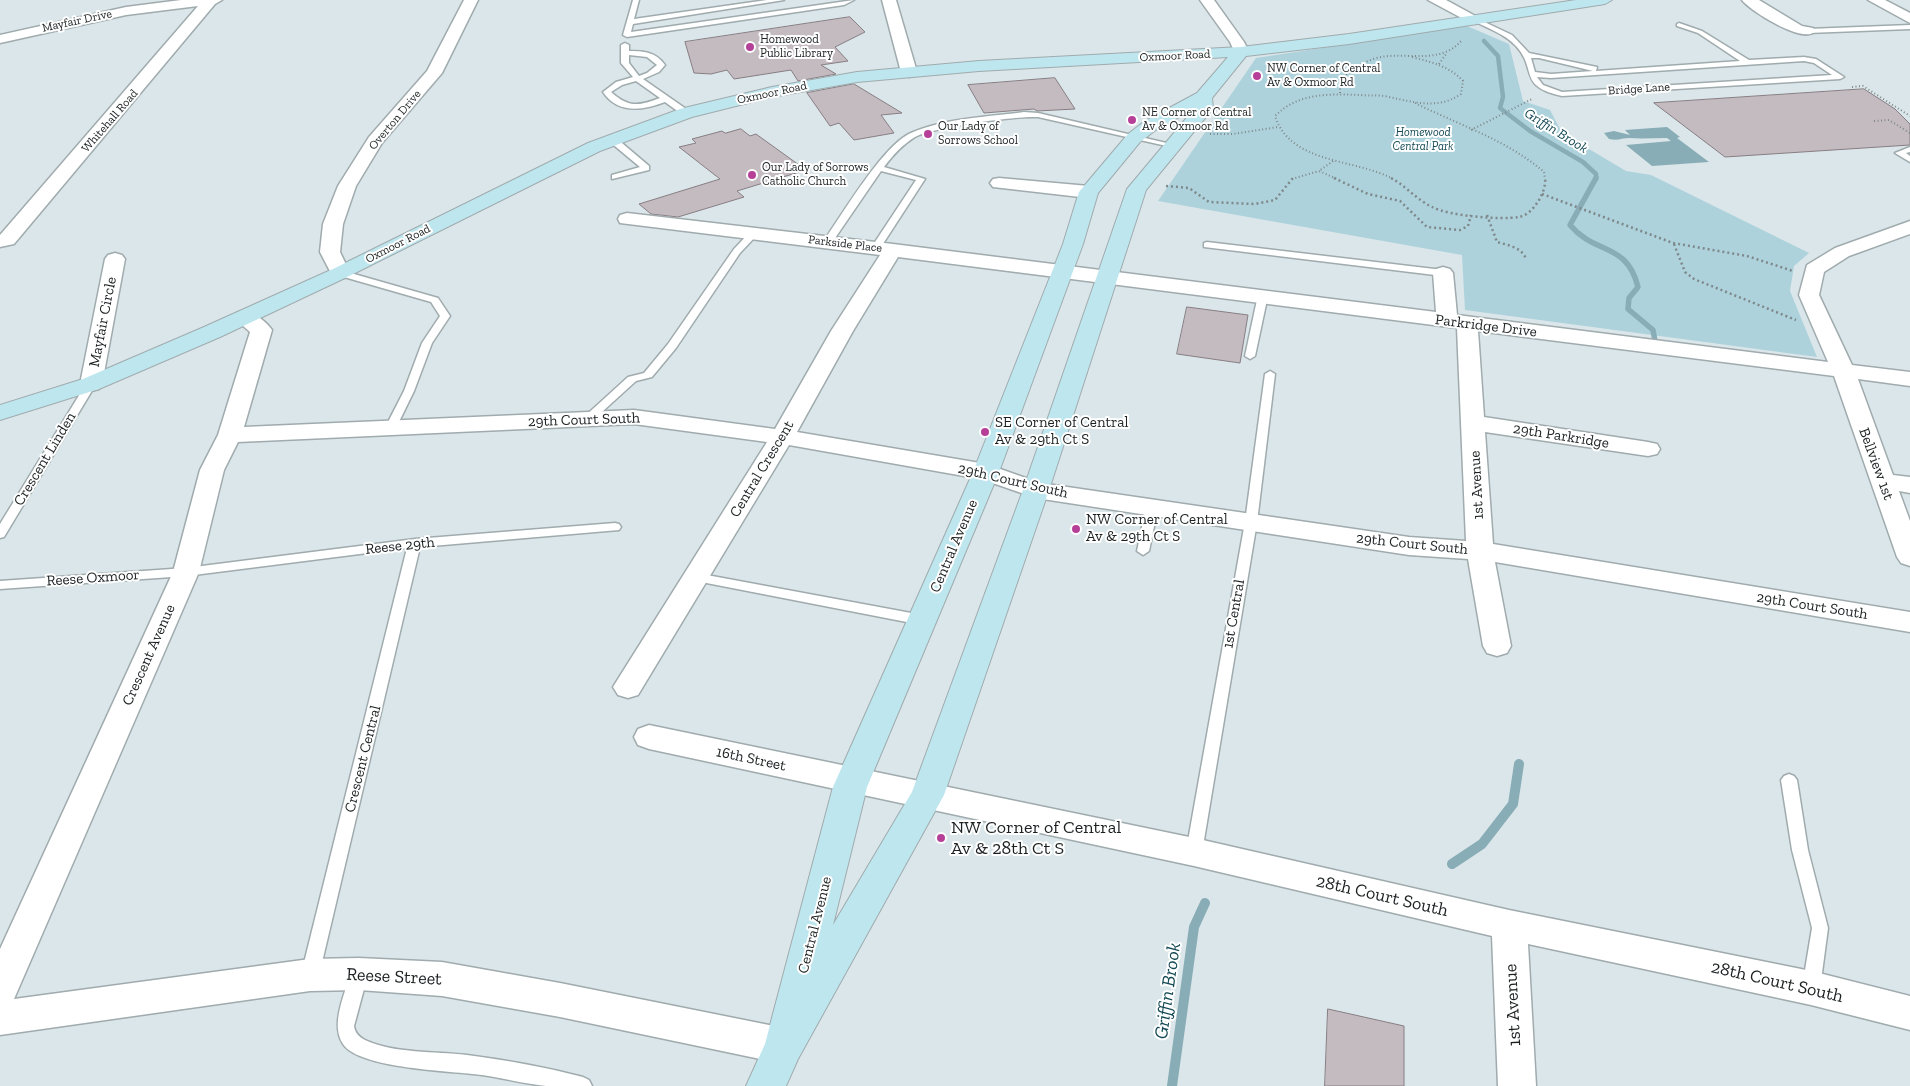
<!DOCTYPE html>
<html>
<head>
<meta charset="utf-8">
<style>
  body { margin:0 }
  canvas { display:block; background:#dae6e9 }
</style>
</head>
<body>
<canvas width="1910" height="1086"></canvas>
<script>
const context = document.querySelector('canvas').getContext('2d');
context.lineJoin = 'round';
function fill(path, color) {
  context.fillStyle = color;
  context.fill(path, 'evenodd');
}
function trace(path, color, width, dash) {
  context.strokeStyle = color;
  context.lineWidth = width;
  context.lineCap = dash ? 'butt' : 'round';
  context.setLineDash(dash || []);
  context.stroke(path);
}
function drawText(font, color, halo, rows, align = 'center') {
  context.font = font + ' "Zilla Slab",serif';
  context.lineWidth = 4;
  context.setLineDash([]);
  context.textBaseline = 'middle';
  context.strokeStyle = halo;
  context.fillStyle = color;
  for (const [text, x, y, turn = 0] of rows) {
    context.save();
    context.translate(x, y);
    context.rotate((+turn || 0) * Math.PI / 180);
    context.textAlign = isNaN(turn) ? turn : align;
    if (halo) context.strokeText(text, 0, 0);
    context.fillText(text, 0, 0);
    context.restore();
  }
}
fill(new Path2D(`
  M 1467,26 L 1509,44 L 1523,101 L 1550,110 L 1562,133 L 1626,171 L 1651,175 L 1809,253 L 1794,266 L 1790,291 L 1817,357 L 1465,310 L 1462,255 L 1158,201 L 1256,58 Z`), '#add2dc');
fill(new Path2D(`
  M 1667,127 L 1680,137 L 1677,138 L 1709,162 L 1652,166 L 1626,145 L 1671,141 L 1667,138 C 1654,138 1641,139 1629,138 C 1622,138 1618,141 1609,139 L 1604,133 L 1614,131 L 1630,135 L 1625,130 Z`), '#89adb6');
trace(new Path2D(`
  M 1484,41 L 1498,56 L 1503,97 L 1500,108 L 1530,131 L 1583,162 L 1596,174 L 1596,179`), '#89adb6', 4.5);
trace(new Path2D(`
  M 1596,178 L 1570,225 C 1595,255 1627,242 1638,287 L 1629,298 L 1628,309 L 1653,330 L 1655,341`), '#89adb6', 5.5);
trace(new Path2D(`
  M 1452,864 L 1482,844 L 1513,804 L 1519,764
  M 1172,1086 L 1194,927 L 1205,903`), '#89adb6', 10);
const building = new Path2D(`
  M 850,17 L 865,32 L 835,47 L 848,61 L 821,65 L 836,74 L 798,81 L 791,70 L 734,79 L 727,70 L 711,74 L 694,73 L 685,42 Z
  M 1055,78 L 1075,109 L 1037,111 L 1034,109 L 984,113 L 968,85 Z
  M 854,84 L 902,113 L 881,115 L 894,133 L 854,140 L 839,123 L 830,126 L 807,93 Z
  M 1864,89 L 1895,109 L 1910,124 L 1910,145 L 1725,157 L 1654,103 Z
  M 741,129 L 750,136 L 756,134 L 806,170 L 737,191 L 744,197 L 678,217 L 651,214 L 639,204 L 720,179 L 679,147 L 696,143 L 692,139 L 722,131 L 725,133 Z
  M 1187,307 L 1248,315 L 1240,363 L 1177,354 Z
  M 1328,1009 L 1404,1026 L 1404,1086 L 1325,1086 Z`);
fill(building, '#c4bbc1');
trace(building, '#877e83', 1);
const service = new Path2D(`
  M 633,0 L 639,0 L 634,19 L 767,0 L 784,0 L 633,24 L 631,32 L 854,0 L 844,5 L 627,37 L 623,35 Z
  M 1472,18 L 1476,18 L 1512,35 L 1529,53 L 1597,67 L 1596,71 L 1740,61 L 1698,33 L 1677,26 L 1677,24 L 1679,23 L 1702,31 L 1749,60 L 1804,57 L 1816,59 L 1844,77 L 1840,79 L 1562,96 C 1517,86 1538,70 1516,46 C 1504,33 1486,28 1472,20 ZM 1531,58 L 1539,58 L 1593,71 L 1551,74 L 1535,72 ZM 1804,61 L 1814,63 L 1832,75 L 1562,92 L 1543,85 L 1537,77 L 1551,78 Z
  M 1910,25 L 1910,29 L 1808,33 L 1804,31 L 1808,29 Z
  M 625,43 L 629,45 L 629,51 C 644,51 656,52 665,65 L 659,72 L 643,79 L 689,111 L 689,115 L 683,115 L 665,102 C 644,110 618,115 603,92 L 616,82 L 633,77 L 621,63 L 621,45 ZM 629,55 L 647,57 L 657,65 L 647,73 L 639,76 L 629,63 ZM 636,81 L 660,98 C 639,106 629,108 611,92 L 622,85 Z
  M 1024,112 L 1038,113 L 1175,145 L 1171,147 L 1038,117 C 1015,116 934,127 915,137 C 902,145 893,155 884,167 L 925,179 L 879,250 L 873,250 L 871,248 L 916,180 L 881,171 L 831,244 L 828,245 L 823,242 C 842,215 883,145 911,133 C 945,118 988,117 1024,112 Z
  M 610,138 L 616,138 L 649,166 L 649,170 L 612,179 L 612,175 L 640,167 L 610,142 Z
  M 1910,147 L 1910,152 L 1906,153 L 1910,156 L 1910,162 L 1895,153 Z
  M 753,231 L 758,234 L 740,253 L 676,348 L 652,377 L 636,381 L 592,421 L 584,421 L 582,419 L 584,417 L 628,377 L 644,373 L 668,344 L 734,249 L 750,232 Z
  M 1207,242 L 1443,270 L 1448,273 L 1443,276 L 1204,247 L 1204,243 Z
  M 340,270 L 438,298 L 450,316 L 432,343 L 414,391 L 395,430 L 387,430 L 385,428 L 404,391 L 422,343 L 440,316 L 431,302 L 337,275 L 335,273 Z
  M 1263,292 L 1268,295 L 1255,356 L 1250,359 L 1245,356 L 1258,295 Z
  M 1270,371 L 1275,374 L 1257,522 L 1202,852 L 1200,857 L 1194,859 L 1188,857 L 1186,852 L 1245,522 L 1265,374 Z
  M 91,381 L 96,384 L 4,537 L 0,538 L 0,524 L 86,384 Z
  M 1152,503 L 1158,507 L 1149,551 L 1143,555 L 1137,551 L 1146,507 Z
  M 615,523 L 619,524 L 621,527 L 619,530 L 420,547 L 319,975 L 316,981 L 310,983 L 304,981 L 301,975 L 407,548 L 186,576 L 0,589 L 0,581 L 186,568 L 415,539 Z
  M 696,573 L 922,615 L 927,617 L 929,620 L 927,623 L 922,625 L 691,580 L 690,577 L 691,574 Z
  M 1789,774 L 1794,776 L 1797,780 L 1808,850 L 1828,928 L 1820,988 L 1817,994 L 1811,996 L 1805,994 L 1802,988 L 1812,928 L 1792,850 L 1781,780 L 1784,776 Z
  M 359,966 L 365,968 L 368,974 L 354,1026 C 355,1033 359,1037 365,1040 C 396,1054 434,1051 467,1055 C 506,1060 545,1067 583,1077 L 589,1080 L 592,1086 C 577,1086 561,1086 546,1086 C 525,1084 503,1078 482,1075 C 453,1071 359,1069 343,1044 C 330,1024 345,995 350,974 L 353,968 Z`);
const minor = new Path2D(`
  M 181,0 L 222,0 L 215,4 L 14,244 L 0,247 L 0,235 L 198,6 L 126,15 L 0,43 L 0,35 L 126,7 Z
  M 464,0 L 478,0 L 442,73 L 382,143 L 356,186 L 343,224 L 340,252 L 350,273 L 347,277 L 340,279 L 333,277 L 320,252 L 323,224 L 338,186 L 369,137 L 427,71 Z
  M 882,0 L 896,0 L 917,72 L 915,75 L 909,77 L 901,72 Z
  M 1200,0 L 1214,0 L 1244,42 L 1249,52 L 1246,55 L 1236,55 L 1230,42 Z
  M 1428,0 L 1446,0 L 1481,19 L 1479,22 L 1469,22 Z
  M 1742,0 L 1759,0 L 1802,26 L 1813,28 L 1815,31 C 1805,45 1750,11 1742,0 Z
  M 1868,0 L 1885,0 L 1910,13 L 1910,23 Z
  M 999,178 L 1089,186 L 1095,188 L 1098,192 L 1095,196 L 1089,198 L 993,187 L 990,183 L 993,179 Z
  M 627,213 L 893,244 L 1436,312 L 1433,273 L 1436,269 L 1443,267 L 1450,269 L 1453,273 L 1457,315 L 1828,362 L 1799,295 L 1807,265 L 1835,248 L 1910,221 L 1910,234 L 1849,256 L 1824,272 L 1819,295 L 1852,365 L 1910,372 L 1910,386 L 1858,379 L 1893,475 L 1910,477 L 1910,493 L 1899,491 L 1910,521 L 1910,566 L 1901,563 L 1897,557 L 1834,376 L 1478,331 L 1484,417 L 1648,442 L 1657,444 L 1660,449 L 1657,454 L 1648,456 L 1485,432 L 1493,544 L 1910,612 L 1910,632 L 1495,562 L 1511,646 L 1507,653 L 1497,656 L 1487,653 L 1483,646 L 1468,559 L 1409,555 L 1036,498 L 981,479 L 789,445 L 638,695 L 628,698 L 618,695 L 613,687 L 767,442 L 634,424 L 238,442 L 224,470 L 199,572 L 14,999 L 310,959 L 359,958 L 442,962 L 560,983 L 784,1028 L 797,1033 L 803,1046 L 797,1059 L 784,1064 L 560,1017 L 442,996 L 359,990 L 310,991 L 0,1035 L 0,949 L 173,572 L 200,470 L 218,435 L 250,332 L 233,317 L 237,313 C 250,309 264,319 272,330 L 244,427 L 634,410 L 775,429 L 831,331 L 880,255 L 620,223 L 618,219 L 620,215 ZM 898,257 L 1457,328 L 1466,541 L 1409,537 L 1040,483 L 986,464 L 797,432 L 853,331 Z
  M 115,253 L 122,255 L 125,259 L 102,384 L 99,389 L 91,391 L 83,389 L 80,384 L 105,259 L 108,255 Z
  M 649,725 L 1194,838 L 1509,910 L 1811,971 L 1910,996 L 1910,1030 L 1811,1005 L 1528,944 L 1536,1086 L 1498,1086 L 1492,936 L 1194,866 L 649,749 L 638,745 L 634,737 L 638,729 Z`);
const secondary = new Path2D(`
  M 1576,0 L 1612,0 L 1605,4 L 1349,44 L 1246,56 L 1212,98 L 1213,108 L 1210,112 L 1146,190 L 1049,490 L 944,795 L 798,1059 L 786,1086 L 746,1086 L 765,1044 L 833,787 L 973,472 L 1063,244 L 1079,192 L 1128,134 L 1145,121 L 1197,93 L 1228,57 L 979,71 L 857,82 L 772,97 L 692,117 L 600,151 L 347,277 L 220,337 L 99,389 L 0,420 L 0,405 L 83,379 L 204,327 L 333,269 L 588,143 L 680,109 L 772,87 L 857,72 L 979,61 L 1241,47 L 1349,34 ZM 1194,109 L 1127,189 L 1023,490 L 912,792 L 833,925 L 867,787 L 999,472 L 1083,244 L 1098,193 L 1140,142 L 1157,129 Z`);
trace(service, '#a0abae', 3);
trace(minor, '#a0abae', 3);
trace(secondary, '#a0abae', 2);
trace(new Path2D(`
  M 1439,64 L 1446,54
  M 1852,87 L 1863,86 L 1910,116
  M 1340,93 L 1340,80 C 1352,70 1365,60 1381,57 C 1409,52 1441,65 1462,40
  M 1415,103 C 1459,125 1507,140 1544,172 L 1545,179
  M 1874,121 L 1889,120 L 1910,133
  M 1471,130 L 1532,99
  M 1210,134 L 1233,134 L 1278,127
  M 1333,161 L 1319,171 L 1337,179
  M 1292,179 L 1319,171
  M 1393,179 C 1355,158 1291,165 1275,116 C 1299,92 1330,94 1361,95 C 1369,96 1376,95 1384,96 C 1411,101 1436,111 1461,94 L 1463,81 C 1449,66 1431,62 1412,57`), '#7f888a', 2, [1, 2.5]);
trace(new Path2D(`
  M 1334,178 L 1368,194 L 1400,201 L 1427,227 L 1460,230 L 1468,226 L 1471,215
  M 1391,178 C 1406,186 1417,200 1432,207 C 1449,216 1500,220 1519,217 C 1533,215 1547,191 1545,178
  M 1166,186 L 1189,188 L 1209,202 L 1255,204 L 1275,200 L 1293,178
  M 1542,194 L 1673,243 L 1747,256 L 1793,271
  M 1487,215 L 1497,242 C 1507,245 1522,247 1526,259
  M 1674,244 L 1685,272 L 1694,279 L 1796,320`), '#7f888a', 2.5, [2, 3]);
fill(service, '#fff');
fill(minor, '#fff');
fill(secondary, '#bee6ee');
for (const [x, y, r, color] of [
  [750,47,5,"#b64098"],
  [1257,76,5,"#b64098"],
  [1132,120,5,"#b64098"],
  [928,134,5,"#b64098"],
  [752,175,5,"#b64098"],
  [985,432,5,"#b64098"],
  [1076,529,5,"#b64098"],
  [941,838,5,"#b64098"]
]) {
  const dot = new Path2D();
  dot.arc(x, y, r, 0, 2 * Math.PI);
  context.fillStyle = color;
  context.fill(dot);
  trace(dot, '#fff', 2);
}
drawText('12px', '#1b2021', '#fff', [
  ["Mayfair Drive",77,21,-12],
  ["Oxmoor Road",1175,56,-3],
  ["Bridge Lane",1639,89,-4],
  ["Oxmoor Road",772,93,-12],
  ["Overton Drive",395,120,-50],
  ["Whitehall Road",110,121,-49],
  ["Oxmoor Road",398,244,-27],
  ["Parkside Place",845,244,7]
]);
drawText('12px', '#1b2021', '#fff', [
  ["Homewood",760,40],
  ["Public Library",760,54],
  ["NW Corner of Central",1267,69],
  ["Av & Oxmoor Rd",1267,83],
  ["NE Corner of Central",1142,113],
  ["Av & Oxmoor Rd",1142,127],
  ["Our Lady of",938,127],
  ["Sorrows School",938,141],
  ["Our Lady of Sorrows",762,168],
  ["Catholic Church",762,182]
], 'left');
drawText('italic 12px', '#124753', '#fff', [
  ["Homewood",1423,133],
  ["Central Park",1423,147]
]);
drawText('italic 14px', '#124853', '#fff', [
  ["Griffin Brook",1556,131,32]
]);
drawText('15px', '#1b2021', '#fff', [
  ["Mayfair Circle",103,322,-79],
  ["Parkridge Drive",1486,326,7],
  ["29th Court South",584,420,-2],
  ["29th Parkridge",1561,436,9],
  ["Crescent Linden",45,459,-59],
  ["Bellview 1st",1876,464,70],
  ["Central Crescent",762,469,-59],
  ["29th Court South",1013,481,13],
  ["1st Avenue",1477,485,-93],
  ["29th Court South",1412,544,6],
  ["Reese 29th",400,546,-6],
  ["Central Avenue",954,546,-67],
  ["Reese Oxmoor",93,578,-4],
  ["29th Court South",1812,606,9],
  ["1st Central",1234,614,-80],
  ["Crescent Avenue",149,655,-66],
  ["Crescent Central",363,759,-76],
  ["16th Street",751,759,12],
  ["Central Avenue",815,925,-76]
]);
drawText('15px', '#1b2021', '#fff', [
  ["SE Corner of Central",995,423],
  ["Av & 29th Ct S",995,440],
  ["NW Corner of Central",1086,520],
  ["Av & 29th Ct S",1086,537]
], 'left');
drawText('18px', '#1b2021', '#fff', [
  ["NW Corner of Central",951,828],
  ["Av & 28th Ct S",951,849]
], 'left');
drawText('18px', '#1b2021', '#fff', [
  ["28th Court South",1382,896,13],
  ["Reese Street",394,977,3],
  ["28th Court South",1777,982,13],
  ["1st Avenue",1513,1005,-93]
]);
drawText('italic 19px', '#124853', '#fff', [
  ["Griffin Brook",1168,991,-82]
]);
</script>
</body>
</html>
